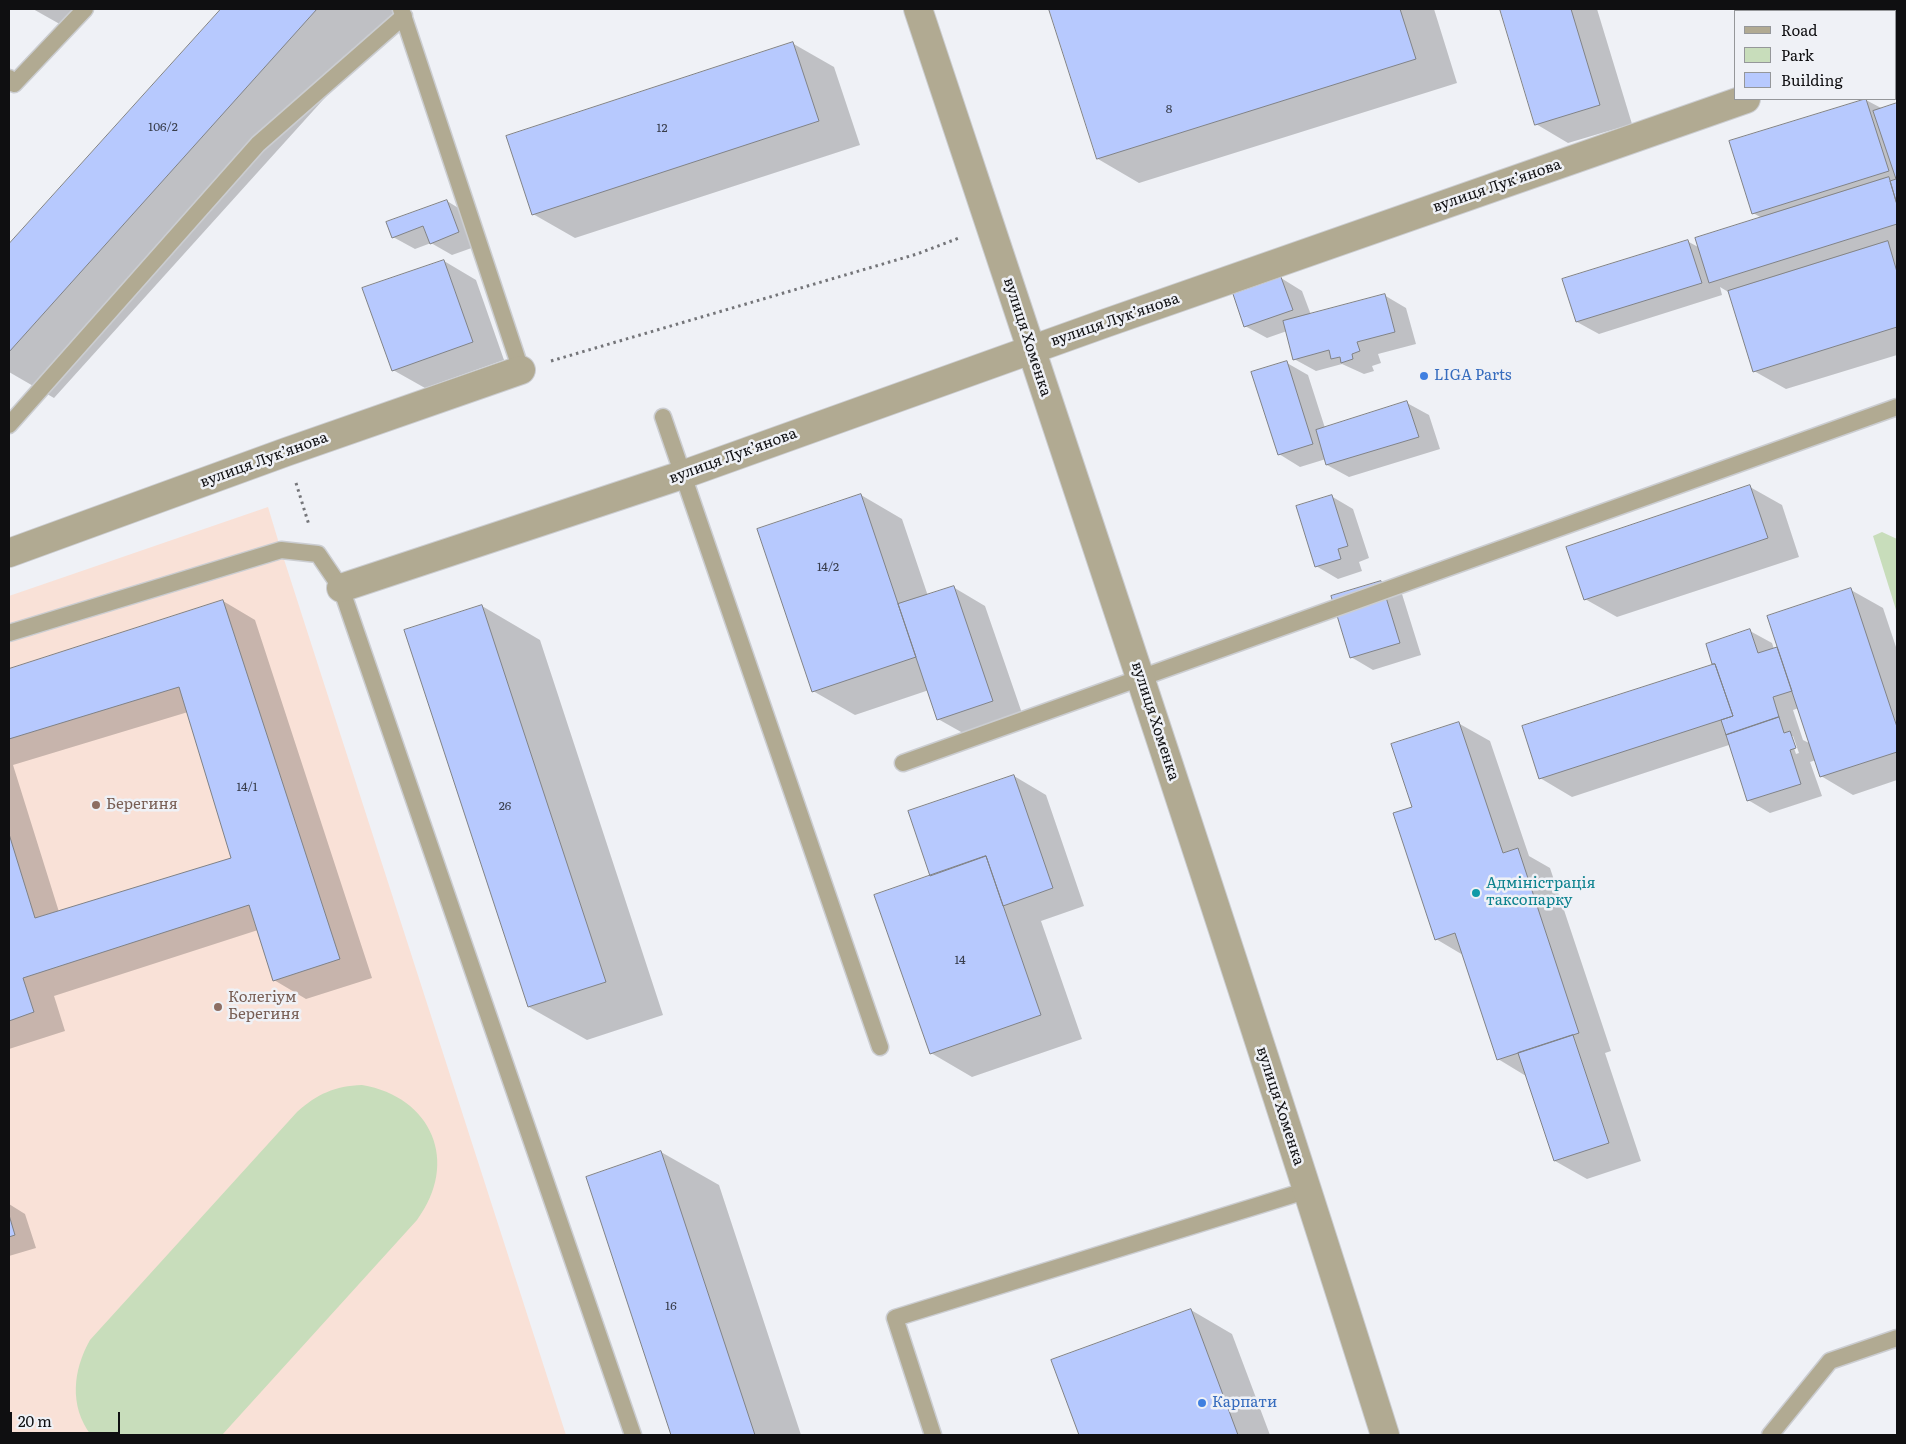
<!DOCTYPE html>
<html>
<head>
<meta charset="utf-8">
<style>
  body { margin:0 }
  #map { position:relative; width:1906px; height:1444px; overflow:hidden; background:#eff1f6; font-family:Literata,serif }
  canvas { display:block }
  .frame { position:absolute; inset:0; border:10px solid #0f0f11; pointer-events:none }
  .legend { position:absolute; left:1734px; top:10px; width:162px; height:90px; box-sizing:border-box; background:#eff1f6; border:1px solid #95979a; margin:0; padding:6px 9px; list-style:none; font-size:15px; color:#0f0f11 }
  .legend li { display:flex; align-items:center; gap:10px; height:25px }
  .legend b { width:25px; border:1px solid #95979a }
  .scale { position:absolute; left:10px; top:1412px; width:110px; height:22px; box-sizing:border-box; border:2px solid #0f0f11; border-top:0; padding-left:6px; font-size:15px; line-height:18px; white-space:nowrap; color:#0f0f11; -webkit-text-stroke:4px #eff1f6; paint-order:stroke }
</style>
</head>
<body>
<div id="map">
<canvas width="1906" height="1444"></canvas>
<div class="frame"></div>
<ul class="legend">
<li><b style="height:6px;background:#b1aa92"></b>Road</li>
<li><b style="height:14px;background:#c8ddbb"></b>Park</li>
<li><b style="height:14px;background:#b7c9fe"></b>Building</li>
</ul>
<div class="scale">20 m</div>
</div>
<script>
const context = document.querySelector('canvas').getContext('2d');
context.lineJoin = 'round';
function fill(path, color) {
  context.fillStyle = color;
  context.fill(path, 'evenodd');
}
function trace(path, color, width, dash) {
  context.strokeStyle = color;
  context.lineWidth = width;
  context.lineCap = dash ? 'butt' : 'round';
  context.setLineDash(dash || []);
  context.stroke(path);
}
function drawText(font, color, halo, rows, align = 'center') {
  context.font = font + ' Literata,serif';
  context.lineWidth = 5;
  context.setLineDash([]);
  context.textBaseline = 'middle';
  context.strokeStyle = halo;
  context.fillStyle = color;
  for (const [text, x, y, turn = 0] of rows) {
    context.save();
    context.translate(x, y);
    context.rotate((+turn || 0) * Math.PI / 180);
    context.textAlign = isNaN(turn) ? turn : align;
    if (halo) context.strokeText(text, 0, 0);
    context.fillText(text, 0, 0);
    context.restore();
  }
}
fill(new Path2D(`
  M 268,507 L 281,550 L 566,1435 L 9,1435 L 9,596 Z`), '#f9e1d7');
fill(new Path2D(`
  M 1882,532 L 1897,539 L 1897,613 L 1873,536 Z
  M 362,1085 C 432,1097 460,1162 417,1220 L 222,1435 L 91,1435 C 69,1406 73,1370 90,1340 L 297,1112 C 317,1094 335,1086 362,1085 Z`), '#c8ddbb');
fill(new Path2D(`
  M 33,9 L 82,9 L 65,27 Z
  M 222,9 L 405,9 L 54,398 L 9,372 L 9,246 Z
  M 1050,9 L 1434,9 L 1457,83 L 1139,183 L 1098,159 Z
  M 1502,9 L 1597,9 L 1632,124 L 1568,143 L 1536,124 Z
  M 1825,9 L 1897,9 L 1897,44 L 1895,44 L 1895,11 L 1825,11 Z
  M 792,43 L 834,67 L 860,145 L 575,238 L 533,214 Z
  M 1866,100 L 1883,109 L 1897,105 L 1897,355 L 1786,389 L 1754,371 L 1730,293 L 1720,287 L 1722,295 L 1599,334 L 1577,322 L 1687,241 L 1700,248 L 1762,218 L 1753,213 L 1730,142 Z
  M 447,201 L 468,214 L 480,245 L 452,255 L 431,243 L 415,249 L 393,237 Z
  M 444,261 L 476,280 L 504,360 L 425,388 L 393,370 Z
  M 1281,278 L 1302,291 L 1311,315 L 1384,295 L 1406,308 L 1416,344 L 1378,354 L 1381,363 L 1372,366 L 1374,371 L 1364,374 L 1342,364 L 1316,371 L 1294,359 L 1287,331 L 1267,338 L 1245,326 Z
  M 1287,363 L 1308,375 L 1325,428 L 1407,403 L 1429,415 L 1440,449 L 1349,477 L 1327,465 L 1326,459 L 1300,467 L 1279,454 Z
  M 1750,487 L 1782,505 L 1799,557 L 1617,617 L 1585,599 Z
  M 861,495 L 902,519 L 928,596 L 953,587 L 985,606 L 1024,719 L 970,737 L 938,719 L 929,690 L 855,715 L 813,691 Z
  M 1331,496 L 1353,509 L 1369,558 L 1359,562 L 1362,571 L 1338,579 L 1316,566 Z
  M 1381,582 L 1402,594 L 1421,655 L 1373,670 L 1351,657 Z
  M 1851,590 L 1883,608 L 1897,650 L 1897,780 L 1853,795 L 1821,776 L 1816,760 L 1810,762 L 1822,796 L 1770,813 L 1748,800 L 1729,745 L 1572,797 L 1540,778 L 1716,665 L 1713,663 L 1750,631 L 1772,643 L 1774,649 L 1779,648 ZM 1799,708 L 1811,744 L 1803,740 L 1793,710 ZM 1790,736 L 1793,736 L 1799,753 L 1796,754 Z
  M 223,601 L 255,620 L 372,978 L 306,999 L 274,980 L 258,930 L 54,996 L 65,1031 L 9,1049 L 9,670 ZM 188,712 L 233,859 L 59,912 L 13,765 Z
  M 482,606 L 540,640 L 663,1015 L 587,1040 L 529,1007 Z
  M 1458,723 L 1490,741 L 1529,856 L 1550,868 L 1611,1051 L 1605,1053 L 1641,1161 L 1587,1179 L 1555,1161 L 1526,1076 L 1498,1059 L 1463,955 L 1436,939 L 1414,808 Z
  M 1014,776 L 1046,795 L 1084,906 L 1041,921 L 1082,1039 L 972,1077 L 931,1053 L 932,876 Z
  M 661,1152 L 719,1185 L 801,1435 L 672,1435 L 587,1177 Z
  M 9,1204 L 25,1214 L 36,1248 L 9,1256 Z
  M 1191,1310 L 1232,1334 L 1270,1435 L 1080,1435 L 1053,1361 Z`), '#0003');
const building = new Path2D(`
  M 221,9 L 317,9 L 9,352 L 9,244 Z
  M 1049,9 L 1400,9 L 1416,59 L 1097,159 Z
  M 1500,9 L 1571,9 L 1600,105 L 1535,125 Z
  M 1823,9 L 1893,9 L 1885,11 L 1824,11 Z
  M 793,42 L 819,121 L 532,215 L 506,136 Z
  M 1866,99 L 1889,171 L 1752,214 L 1729,141 Z
  M 1897,103 L 1897,204 L 1890,181 L 1896,179 L 1873,111 Z
  M 1889,177 L 1897,205 L 1897,224 L 1709,283 L 1695,238 Z
  M 447,200 L 459,232 L 430,244 L 423,226 L 392,238 L 386,222 Z
  M 1688,240 L 1702,283 L 1576,322 L 1562,279 Z
  M 1888,241 L 1897,272 L 1897,327 L 1753,372 L 1728,291 Z
  M 444,260 L 473,342 L 392,371 L 362,288 Z
  M 1281,277 L 1293,310 L 1244,327 L 1233,294 Z
  M 1385,294 L 1395,332 L 1357,342 L 1360,351 L 1352,354 L 1353,359 L 1341,363 L 1340,357 L 1331,359 L 1329,350 L 1293,360 L 1283,321 Z
  M 1287,361 L 1313,444 L 1278,455 L 1251,372 Z
  M 1407,401 L 1419,437 L 1326,465 L 1316,430 Z
  M 1750,485 L 1768,538 L 1584,600 L 1566,547 Z
  M 861,494 L 916,657 L 812,692 L 757,529 Z
  M 1332,495 L 1348,546 L 1338,549 L 1341,559 L 1315,567 L 1296,506 Z
  M 1381,581 L 1400,643 L 1350,658 L 1331,596 Z
  M 954,586 L 993,701 L 937,720 L 898,604 Z
  M 1851,588 L 1897,727 L 1897,752 L 1820,777 L 1767,616 Z
  M 223,600 L 340,959 L 273,981 L 249,905 L 23,978 L 34,1012 L 9,1021 L 9,834 L 35,918 L 231,858 L 179,687 L 9,739 L 9,669 Z
  M 482,605 L 606,982 L 528,1007 L 404,630 Z
  M 1750,629 L 1758,653 L 1777,647 L 1792,691 L 1773,697 L 1779,717 L 1726,735 L 1721,720 L 1733,716 L 1715,664 L 1712,664 L 1706,644 Z
  M 1715,664 L 1733,716 L 1539,779 L 1522,726 Z
  M 1779,717 L 1784,733 L 1790,731 L 1796,748 L 1790,750 L 1801,784 L 1747,801 L 1726,735 Z
  M 1459,722 L 1503,853 L 1518,848 L 1579,1033 L 1497,1060 L 1455,933 L 1435,940 L 1393,813 L 1412,807 L 1391,744 Z
  M 1014,775 L 1053,888 L 1003,906 L 986,856 L 930,876 L 908,811 Z
  M 986,856 L 1041,1015 L 930,1054 L 874,895 Z
  M 1573,1035 L 1609,1143 L 1554,1161 L 1518,1053 Z
  M 661,1151 L 755,1435 L 671,1435 L 586,1177 Z
  M 9,1215 L 15,1235 L 9,1237 Z
  M 1191,1309 L 1238,1435 L 1079,1435 L 1051,1360 Z`);
fill(building, '#b7c9fe');
trace(building, '#808286', 1);
const service = new Path2D(`
  M 401,9 L 521,370
  M 9,78 L 14,84 L 85,9
  M 663,417 L 880,1047
  M 9,425 L 258,144 L 404,16
  M 9,633 L 281,550 L 318,554 L 341,588 L 633,1435
  M 903,763 L 1897,407
  M 933,1435 L 895,1318 L 1308,1190
  M 1770,1435 L 1830,1361 L 1897,1338`);
const minor = new Path2D(`
  M 918,9 C 1076,484 1235,958 1385,1435
  M 1895,47 L 1897,46
  M 9,553 L 286,452 L 521,370
  M 341,588 L 682,475 L 1106,323 L 1746,99`);
trace(service, '#cbcdd1', 19);
trace(minor, '#cbcdd1', 30);
trace(new Path2D(`
  M 551,361 L 917,254 L 959,238
  M 296,483 L 309,525`), '#747579', 3, [2.5, 4]);
trace(service, '#b1aa92', 16);
trace(minor, '#b1aa92', 28);
for (const [x, y, r, color] of [
  [1424,376,5,"#3f7fe0"],
  [96,805,5,"#8d6e63"],
  [1476,893,5,"#0f9aa8"],
  [218,1007,5,"#8d6e63"],
  [1202,1403,5,"#3f7fe0"]
]) {
  const dot = new Path2D();
  dot.arc(x, y, r, 0, 2 * Math.PI);
  context.fillStyle = color;
  context.fill(dot);
  trace(dot, '#eff1f6', 2);
}
drawText('12px', '#393e4c', null, [
  ["8",1169,109],
  ["106/2",163,127],
  ["12",662,128],
  ["14/2",828,567],
  ["14/1",247,787],
  ["26",505,806],
  ["14",960,960],
  ["16",671,1306]
]);
drawText('15px', '#0f0f11', '#eff1f6', [
  ["вулиця Лукʼянова",1497,186,-19],
  ["вулиця Лукʼянова",1115,320,-19],
  ["вулиця Хоменка",1027,337,72],
  ["вулиця Лукʼянова",733,456,-20],
  ["вулиця Лукʼянова",264,460,-20],
  ["вулиця Хоменка",1155,721,72],
  ["вулиця Хоменка",1280,1106,72]
]);
drawText('15px', '#366cbe', '#eff1f6', [
  ["LIGA Parts",1434,376],
  ["Карпати",1212,1403]
], 'left');
drawText('15px', '#785e54', '#eff1f6', [
  ["Берегиня",106,805],
  ["Колегіум",228,998],
  ["Берегиня",228,1015]
], 'left');
drawText('15px', '#0d838f', '#eff1f6', [
  ["Адміністрація",1486,884],
  ["таксопарку",1486,901]
], 'left');
</script>
</body>
</html>
